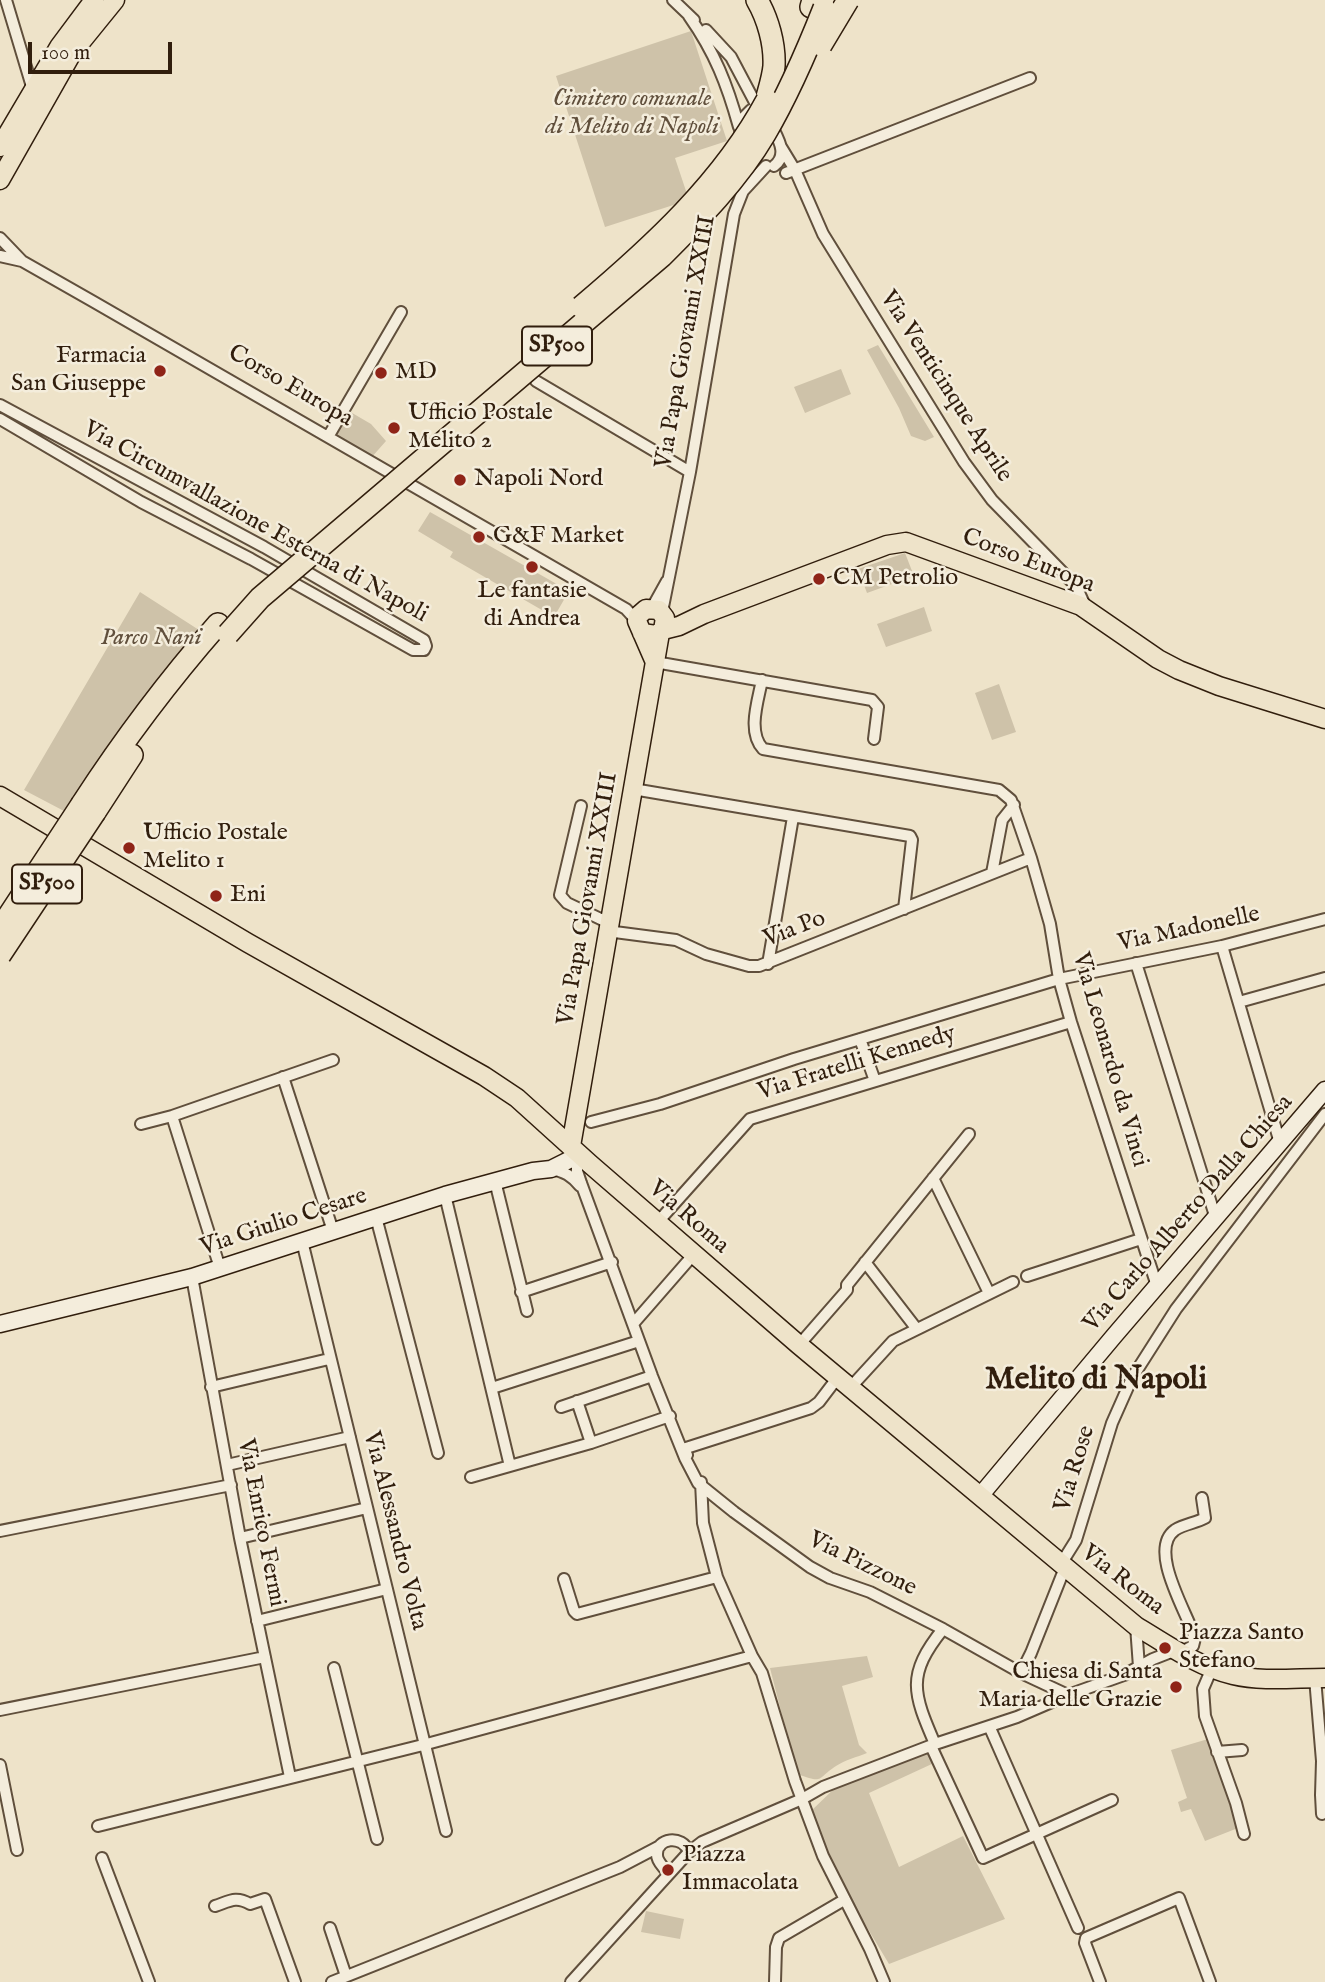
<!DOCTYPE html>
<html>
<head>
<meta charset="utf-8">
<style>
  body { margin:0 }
  #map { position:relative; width:1325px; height:1982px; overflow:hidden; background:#eee3c9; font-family:"IM FELL English",serif }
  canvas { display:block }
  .scale { position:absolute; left:28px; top:42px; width:144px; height:32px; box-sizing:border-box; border:4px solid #311e0d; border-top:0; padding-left:9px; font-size:21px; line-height:24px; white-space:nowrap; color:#311e0d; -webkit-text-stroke:5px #f4eddc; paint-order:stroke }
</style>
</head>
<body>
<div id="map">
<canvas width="1325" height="1982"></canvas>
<div class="scale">100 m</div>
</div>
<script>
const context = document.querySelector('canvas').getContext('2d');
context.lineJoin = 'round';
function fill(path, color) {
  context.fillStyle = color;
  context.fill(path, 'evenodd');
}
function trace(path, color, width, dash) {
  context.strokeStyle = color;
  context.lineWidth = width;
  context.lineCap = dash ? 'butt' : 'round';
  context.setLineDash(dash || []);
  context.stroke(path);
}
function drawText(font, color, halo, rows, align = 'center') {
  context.font = font + ' "IM FELL English",serif';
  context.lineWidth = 5;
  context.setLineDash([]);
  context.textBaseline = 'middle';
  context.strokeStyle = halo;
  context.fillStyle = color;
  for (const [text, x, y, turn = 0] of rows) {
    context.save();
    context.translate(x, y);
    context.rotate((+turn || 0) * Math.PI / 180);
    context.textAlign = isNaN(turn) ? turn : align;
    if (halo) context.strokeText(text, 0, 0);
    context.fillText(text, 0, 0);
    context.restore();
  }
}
fill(new Path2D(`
  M 691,31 L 727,141 L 675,158 L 689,200 L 605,227 L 556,76 Z
  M 878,345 L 934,437 L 925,441 L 911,436 L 899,408 L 867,350 Z
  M 841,369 L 851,394 L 805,413 L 794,387 Z
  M 347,410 L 371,424 L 386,441 L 371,458 L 332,435 Z
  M 430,512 L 569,591 L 554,617 L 450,557 L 453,552 L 418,531 Z
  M 905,553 L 914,576 L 867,593 L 858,569 Z
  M 140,592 L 199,630 L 64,811 L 24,790 Z
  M 924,607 L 932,631 L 886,647 L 877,624 Z
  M 999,684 L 1016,732 L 992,740 L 975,693 Z
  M 867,1656 L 873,1677 L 842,1686 L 859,1745 L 867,1753 C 857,1757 845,1760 836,1766 C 816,1779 825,1784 797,1774 L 770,1668 Z
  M 1208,1739 L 1236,1816 L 1238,1828 L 1205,1841 L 1191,1809 L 1181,1812 L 1178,1802 L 1187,1798 L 1171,1750 Z
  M 929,1750 L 934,1763 L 869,1793 L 899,1867 L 963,1836 L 1005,1919 L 889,1964 L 841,1884 L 811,1811 L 837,1786 Z
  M 646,1911 L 684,1919 L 680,1939 L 641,1932 Z`), '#cec2a9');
const street = new Path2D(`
  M 6,0 L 33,90
  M 673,0 L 694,20
  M 689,16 C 715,53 727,84 739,127
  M 706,30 L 731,57 L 759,110
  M 770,122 C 776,136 790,154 774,166
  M 744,139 L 740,130 L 740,121 L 751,110 L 757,110
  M 781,147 L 795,170 L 823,234 L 964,462 L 992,500 L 1076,586 L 1086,608
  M 786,173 L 1030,78
  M 0,238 L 22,261
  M 0,256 L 22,261 L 94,302 L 626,609 L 637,621
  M 536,381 L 690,472
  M 0,405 L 264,547 L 424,640 L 426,646 L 424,650 L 413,650 L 251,559 L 141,502 L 0,419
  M 328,437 L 401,312
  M 652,608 L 667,581
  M 662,612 L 690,472 L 734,214 L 743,191 L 766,166
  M 655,662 L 872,700 L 878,707 L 874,739
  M 762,680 C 758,701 747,732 763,749 L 999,790 L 1011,800 L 1031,858 L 1050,924 L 1059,979 L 1071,1022 L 1157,1286
  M 633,789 L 910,836 L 912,840 L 904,909
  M 581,806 L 560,895 L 567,903 L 609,923
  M 992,873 L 1002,820 L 1014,805
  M 607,931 L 676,940 L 706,954 L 749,966 L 759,966 L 1031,858
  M 1222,946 L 1280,1143
  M 1136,963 L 1216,1219
  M 768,964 L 793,817
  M 1239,1002 L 1325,978
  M 860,1039 L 875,1081
  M 283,1077 L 333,1231
  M 172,1116 L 220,1268
  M 591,1122 L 660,1104 L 794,1059 L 1059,979 L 1222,946 L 1325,919
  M 141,1124 L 172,1116 L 333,1060
  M 577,1152 L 577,1171 L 581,1183 L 652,1376 L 685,1458 L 698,1483 L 734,1512 L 810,1567 L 830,1578 L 870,1592 L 943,1629 L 1021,1673 L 1068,1695
  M 551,1169 C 564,1171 572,1176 580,1186
  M 933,1178 L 989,1293
  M 495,1181 L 527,1311
  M 445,1195 L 510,1466
  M 376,1217 L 438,1453
  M 657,1223 L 750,1119 L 1071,1022
  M 302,1241 L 446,1831
  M 865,1262 L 916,1328
  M 1027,1276 L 1141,1239
  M 192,1277 L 240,1538 L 290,1777
  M 521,1292 L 612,1262
  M 633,1324 L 694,1254
  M 799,1345 L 847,1290 L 847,1285 L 969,1134
  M 211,1387 L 329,1359
  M 492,1388 L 639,1341
  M 850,1388 L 893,1341 L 1013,1282
  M 577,1401 L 591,1443
  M 561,1407 L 652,1376
  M 687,1455 L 683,1449 L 811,1408 L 819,1402 L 838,1377
  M 227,1465 L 350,1437
  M 471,1477 L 591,1443 L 670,1416
  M 701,1482 L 703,1523 L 717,1577 L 752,1656 L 762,1673 L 795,1781 L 823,1856 L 870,1949 L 884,1982
  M 0,1531 L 231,1485
  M 240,1538 L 367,1508
  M 1061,1564 L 1076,1540 L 1112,1423 L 1132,1378 L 1176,1309 L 1325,1114
  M 564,1579 L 574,1611 L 577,1614 L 717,1577
  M 257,1621 L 387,1589
  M 1136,1626 L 1139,1667
  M 1180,1653 L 1193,1646 L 1195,1638 C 1188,1614 1147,1550 1175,1530 C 1184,1524 1196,1523 1205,1518 L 1202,1498
  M 334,1668 L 377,1839
  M 1212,1668 L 1203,1689 L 1205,1716 L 1236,1803 L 1244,1834
  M 1021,1673 L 1031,1653 L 1062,1575
  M 1315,1678 L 1322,1761 L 1321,1795 L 1322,1814
  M 0,1710 L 265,1657
  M 990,1728 L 1078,1928
  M 935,1744 C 913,1693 906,1675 943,1629
  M 931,1746 L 983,1858 L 1112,1800
  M 1217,1752 L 1242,1750
  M 0,1765 L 17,1850
  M 98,1826 L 423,1745 L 752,1656
  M 102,1858 L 149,1982
  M 668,1874 C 665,1867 657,1863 657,1855 C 656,1838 682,1834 689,1852
  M 215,1906 C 230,1901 236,1896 250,1904 L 265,1899 L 295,1982
  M 330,1928 L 346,1976
  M 332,1982 L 620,1867 L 660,1846
  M 571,1982 L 689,1852 L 702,1842 L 802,1799 L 823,1787 L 935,1744 L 1017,1717 L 1068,1695 L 1124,1675 L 1153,1659 L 1176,1650
  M 775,1982 L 776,1947 L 779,1938 L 844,1900
  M 1100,1982 L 1085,1943 L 1086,1938 L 1179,1898 L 1210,1982`);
const secondary = new Path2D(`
  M 0,1324 L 192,1277 L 445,1195 L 533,1171 L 551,1169 L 569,1160 L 577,1152
  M 980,1496 L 1114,1336 L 1325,1090`);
const primary = new Path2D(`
  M 0,147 L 59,47 L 94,0
  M 0,180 L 72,53 L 115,0
  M 663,630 L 679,626 L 704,614 L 887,545 L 906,542 L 1081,606 L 1158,659 L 1179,670 L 1219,686 L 1325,719
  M 642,633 L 656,635 L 663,630 L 665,618 L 659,610 L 646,609 L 638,616 L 637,621 L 654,660
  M 0,796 L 248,943 L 484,1076 L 517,1098 L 590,1164 L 799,1345 L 1136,1626 C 1166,1644 1198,1667 1233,1675 C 1262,1682 1295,1678 1325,1678
  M 571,1146 L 660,633`);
const highway = new Path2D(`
  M 757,0 C 768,19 775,44 774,66 C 773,78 768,92 765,105
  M 811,7 L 813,0
  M 82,804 C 123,741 168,681 218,624
  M 95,812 L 132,755`);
trace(street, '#604f3c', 14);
trace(secondary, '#311e0d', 19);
trace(primary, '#311e0d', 21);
trace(highway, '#311e0d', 24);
trace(street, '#f4eddc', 10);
trace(secondary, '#f4eddc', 16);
trace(primary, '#eee3c9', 18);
trace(highway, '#eee3c9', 21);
const highwayBridge = new Path2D(`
  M 821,45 L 848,0
  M 581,307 C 652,247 723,182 767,100
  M 228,634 L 260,598 L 662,256 C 700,218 738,180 765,134 C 789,93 807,51 824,8
  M 0,929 L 82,804
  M 0,955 L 95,812`);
trace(highwayBridge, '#311e0d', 24, []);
trace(highwayBridge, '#eee3c9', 21);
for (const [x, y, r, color] of [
  [160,371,7,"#8f2418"],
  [381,373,7,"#8f2418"],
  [394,428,7,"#8f2418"],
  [460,480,7,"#8f2418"],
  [479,537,7,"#8f2418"],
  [532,567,7,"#8f2418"],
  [819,579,7,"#8f2418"],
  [129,848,7,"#8f2418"],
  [216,896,7,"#8f2418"],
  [1165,1648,7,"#8f2418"],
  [1176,1687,7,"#8f2418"],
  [668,1870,7,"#8f2418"]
]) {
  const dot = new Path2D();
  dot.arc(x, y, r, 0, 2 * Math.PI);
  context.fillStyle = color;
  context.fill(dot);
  trace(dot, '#f4eddc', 2.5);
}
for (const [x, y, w] of [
  [557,346,70],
  [47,884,70]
]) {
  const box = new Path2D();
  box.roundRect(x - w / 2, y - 19.5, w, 39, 5);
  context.fillStyle = '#f4eddc';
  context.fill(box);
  trace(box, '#311e0d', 2);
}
drawText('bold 23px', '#311e0d', null, [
  ["SP500",557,346],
  ["SP500",47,884]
]);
drawText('italic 24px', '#604f3c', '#f4eddc', [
  ["Cimitero comunale",632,100],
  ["di Melito di Napoli",632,128],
  ["Parco Nani",151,639]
]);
drawText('24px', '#311e0d', '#f4eddc', [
  ["Via Papa Giovanni XXIII",687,342,-80],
  ["Corso Europa",290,387,30],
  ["Via Venticinque Aprile",945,387,57],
  ["Via Circumvallazione Esterna di Napoli",255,523,29],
  ["Corso Europa",1028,562,21],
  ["Via Papa Giovanni XXIII",589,899,-80],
  ["Via Po",795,930,-21],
  ["Via Madonelle",1189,930,-12],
  ["Via Leonardo da Vinci",1109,1060,74],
  ["Via Fratelli Kennedy",857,1064,-17],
  ["Via Carlo Alberto Dalla Chiesa",1189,1214,-49],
  ["Via Roma",688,1218,41],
  ["Via Giulio Cesare",284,1223,-18],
  ["Via Rose",1076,1469,-73],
  ["Via Enrico Fermi",260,1523,79],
  ["Via Alessandro Volta",394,1531,76],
  ["Via Pizzone",862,1565,26],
  ["Via Roma",1122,1581,38]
]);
drawText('24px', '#311e0d', '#f4eddc', [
  ["Farmacia",146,357,"right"],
  ["San Giuseppe",146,385,"right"],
  ["MD",395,373],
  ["Ufficio Postale",408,414],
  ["Melito 2",408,442],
  ["Napoli Nord",474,480],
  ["G&F Market",493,537],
  ["CM Petrolio",833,579],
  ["Le fantasie",532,592,"center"],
  ["di Andrea",532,620,"center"],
  ["Ufficio Postale",143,834],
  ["Melito 1",143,862],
  ["Eni",230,896],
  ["Piazza Santo",1179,1634],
  ["Stefano",1179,1662],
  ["Chiesa di Santa",1162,1673,"right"],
  ["Maria delle Grazie",1162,1701,"right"],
  ["Piazza",682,1856],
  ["Immacolata",682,1884]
], 'left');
drawText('bold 32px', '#311e0d', '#f4eddc', [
  ["Melito di Napoli",1096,1381]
]);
</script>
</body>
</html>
